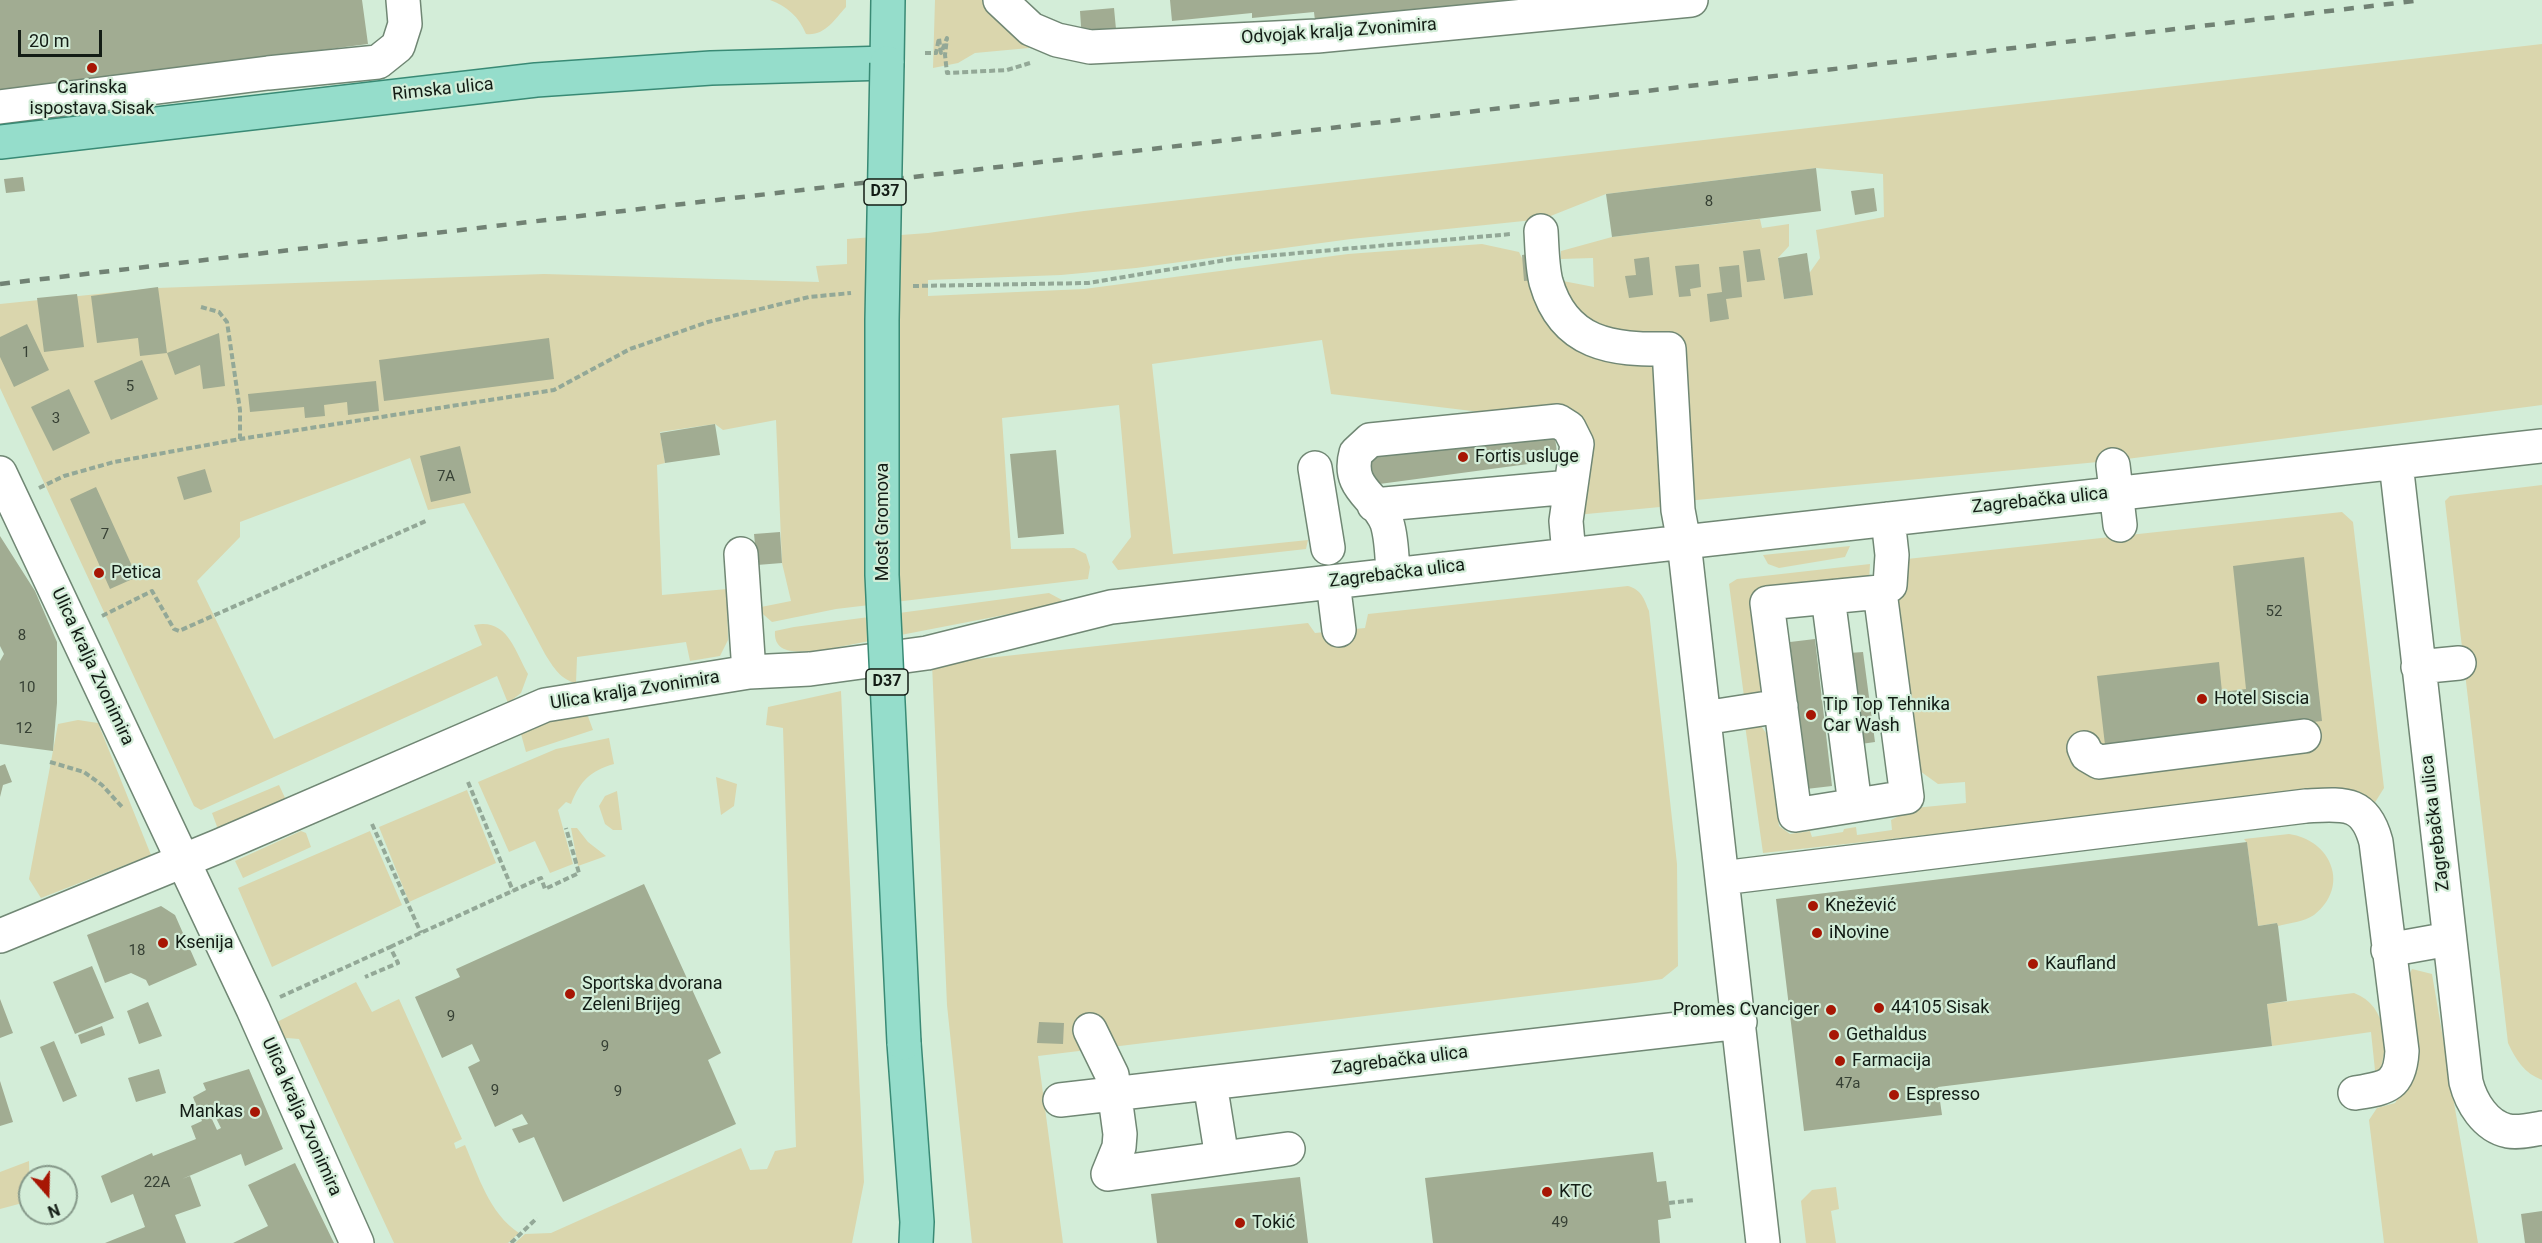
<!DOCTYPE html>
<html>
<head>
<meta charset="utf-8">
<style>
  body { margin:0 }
  #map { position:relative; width:2542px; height:1243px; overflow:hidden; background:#d3edd8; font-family:Roboto,sans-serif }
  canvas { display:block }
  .north { position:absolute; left:18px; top:1165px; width:60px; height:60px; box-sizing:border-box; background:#d3edd8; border:2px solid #86998a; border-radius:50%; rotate:160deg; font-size:16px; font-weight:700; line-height:24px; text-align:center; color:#131c15 }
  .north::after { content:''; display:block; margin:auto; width:21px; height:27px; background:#a71604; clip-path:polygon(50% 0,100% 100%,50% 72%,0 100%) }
  .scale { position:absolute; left:18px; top:30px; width:84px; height:27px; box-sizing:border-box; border:3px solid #131c15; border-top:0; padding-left:8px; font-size:18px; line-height:21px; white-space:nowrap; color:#131c15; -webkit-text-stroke:4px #d3edd8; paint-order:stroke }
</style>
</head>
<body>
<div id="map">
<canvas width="2542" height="1243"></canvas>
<div class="north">N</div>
<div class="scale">20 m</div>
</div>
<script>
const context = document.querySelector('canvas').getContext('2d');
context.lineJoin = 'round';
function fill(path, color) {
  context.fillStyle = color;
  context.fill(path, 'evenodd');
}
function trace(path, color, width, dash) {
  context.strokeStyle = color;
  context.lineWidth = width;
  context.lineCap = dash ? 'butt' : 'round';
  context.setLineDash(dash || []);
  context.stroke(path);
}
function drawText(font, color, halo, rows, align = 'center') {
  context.font = font + ' Roboto,sans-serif';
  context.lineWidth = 4.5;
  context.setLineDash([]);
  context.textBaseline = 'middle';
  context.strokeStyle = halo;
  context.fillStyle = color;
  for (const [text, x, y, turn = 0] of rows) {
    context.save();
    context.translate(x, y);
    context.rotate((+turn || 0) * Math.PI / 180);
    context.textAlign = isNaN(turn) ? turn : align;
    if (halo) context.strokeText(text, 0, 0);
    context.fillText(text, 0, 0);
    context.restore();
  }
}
fill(new Path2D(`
  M 770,0 L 846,0 L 846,7 C 834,20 825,36 806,34 C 799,17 787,6 770,0 Z
  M 935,0 L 990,0 L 1035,42 L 1029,48 L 975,53 L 958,63 L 933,68 Z
  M 2542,44 L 2542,405 L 2119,460 L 1686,501 L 1674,338 L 1608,339 L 1578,322 L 1566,309 L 1563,281 L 1594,287 L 1593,258 L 1561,259 L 1561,251 L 1612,237 L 1760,219 L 1762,228 L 1789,224 L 1789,246 L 1778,258 L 1784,299 L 1812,295 L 1808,275 L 1820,258 L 1816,230 L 1884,217 L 1883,174 L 1816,168 L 1606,194 L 1543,219 L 1351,239 L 1136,268 L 1061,275 L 928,280 L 928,296 L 1084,289 L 1348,254 L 1482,244 L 1519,252 L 1537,288 L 1567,338 L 1602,356 L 1659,362 L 1660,507 L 1576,515 L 1589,450 L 1580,424 L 1331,394 L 1322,340 L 1152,364 L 1173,554 L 1308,540 L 1306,549 L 1118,570 L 1112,562 L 1131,537 L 1119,405 L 1002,418 L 1011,549 L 1074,548 L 1086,554 L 1090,567 L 1088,579 L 836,609 L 772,622 L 756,608 L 791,601 L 782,563 L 776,420 L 723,430 L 715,424 L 660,432 L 665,463 L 657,465 L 662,595 L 727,589 L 728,640 L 720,656 L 690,661 L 686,642 L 577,657 L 576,683 C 561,680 553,667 545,654 L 464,503 L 428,510 L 410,458 L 240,522 L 240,537 L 197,581 L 274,739 L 482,645 L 474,625 C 507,618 514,649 528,674 L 521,693 L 508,703 L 497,676 L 201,810 L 194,806 L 0,388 L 0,304 L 157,288 L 544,274 L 819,282 L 816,266 L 847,264 L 847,239 L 928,233 L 1084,211 Z
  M 2542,485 L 2542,1080 C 2524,1073 2516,1060 2508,1043 L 2445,501 L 2450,496 Z
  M 2342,512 L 2353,522 L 2384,788 L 2374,804 L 2352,791 L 2304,794 L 1763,853 L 1745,725 L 1761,726 L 1766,733 L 1779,826 L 1790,834 L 1810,831 L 1812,837 L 1843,832 L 1844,829 L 1856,827 L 1857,835 L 1892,830 L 1891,820 L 1914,808 L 1966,803 L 1965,782 L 1938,784 L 1913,766 L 1892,609 L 1906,583 L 1907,559 Z
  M 1850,546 L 1845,557 L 1779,568 L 1768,564 L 1763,555 Z
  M 1870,564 L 1869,581 L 1779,593 L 1761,694 L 1745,704 L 1729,584 L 1737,579 Z
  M 1628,586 C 1642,590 1644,599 1649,611 L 1677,864 L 1678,966 L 1662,979 L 1635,983 L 1038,1056 L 1063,1243 L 972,1243 L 947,1005 L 932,664 L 1308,623 L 1315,633 L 1365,628 L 1368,614 Z
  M 1049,593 L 1062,600 L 1061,604 L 823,650 C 805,651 773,658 775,631 L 794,627 Z
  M 841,691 L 864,1182 L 852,1243 L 515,1243 L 525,1234 L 551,1233 L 741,1148 L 750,1170 L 767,1169 L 775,1151 L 796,1147 L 783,728 L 766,725 L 768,707 Z
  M 586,711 L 593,730 L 526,752 L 521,734 L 528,728 Z
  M 78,720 L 98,723 L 151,855 L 41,898 L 29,879 L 58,724 Z
  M 609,738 L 614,764 C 590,771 580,781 571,804 L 566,802 L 558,810 L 573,864 L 550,873 L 535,841 L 509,852 L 478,782 L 556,749 Z
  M 716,777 L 737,784 L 734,806 L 721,815 Z
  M 279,785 L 286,800 L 219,832 L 212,813 Z
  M 467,790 L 496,863 L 409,902 L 379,827 Z
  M 617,791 L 622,830 L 613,830 L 605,824 L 599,806 L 605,796 Z
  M 571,828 L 577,828 L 588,842 L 606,856 L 578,866 Z
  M 301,831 L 306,833 L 311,847 L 243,878 L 235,861 Z
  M 370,831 L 402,905 L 272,967 L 238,888 Z
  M 2289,834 C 2331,840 2351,886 2314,915 C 2304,922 2289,923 2278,926 L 2277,923 L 2258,926 L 2247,843 L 2244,839 Z
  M 2412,969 L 2432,974 L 2478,1243 L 2384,1243 L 2369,1120 L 2377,1108 L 2395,1103 L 2417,1069 L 2408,977 Z
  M 356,982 L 372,1012 L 399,999 L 462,1139 L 454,1143 L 456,1149 L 465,1145 C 479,1177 489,1213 519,1233 L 508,1243 L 394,1243 L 299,1039 L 287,1038 L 280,1042 L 271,1025 Z
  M 2354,993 C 2388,1005 2391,1051 2376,1080 L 2371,1032 L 2272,1046 L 2267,1004 Z
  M 29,1161 L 30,1201 L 0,1209 L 0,1172 Z
  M 1836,1187 L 1839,1209 L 1831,1211 L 1836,1243 L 1806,1243 L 1801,1201 L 1812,1190 Z`), '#dad6ad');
fill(new Path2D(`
  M 0,0 L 362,0 L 368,44 L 0,92 Z
  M 1170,0 L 1523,0 L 1315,21 L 1314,12 L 1252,18 L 1252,13 L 1172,21 Z
  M 1114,8 L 1117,40 L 1082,41 L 1080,11 Z
  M 1816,168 L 1821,211 L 1612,237 L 1606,194 Z
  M 23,177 L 25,191 L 6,193 L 4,179 Z
  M 1874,188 L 1877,211 L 1855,215 L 1851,191 Z
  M 1760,249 L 1765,280 L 1747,282 L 1743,251 Z
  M 1537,253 L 1539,280 L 1524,281 L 1522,255 Z
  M 1807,253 L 1813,295 L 1784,299 L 1778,258 Z
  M 1649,257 L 1653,295 L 1629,298 L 1625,276 L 1636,275 L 1634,259 Z
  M 1699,264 L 1701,287 L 1690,289 L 1691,296 L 1679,297 L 1675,266 Z
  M 1739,265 L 1742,297 L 1726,299 L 1729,319 L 1710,322 L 1707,294 L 1722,292 L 1719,267 Z
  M 158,287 L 167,353 L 140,356 L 138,338 L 97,343 L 91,296 Z
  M 77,294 L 84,347 L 44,352 L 37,298 Z
  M 27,324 L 49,370 L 14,387 L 0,357 L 0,337 Z
  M 219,333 L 225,386 L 203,389 L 200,365 L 175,375 L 167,353 Z
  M 549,338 L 554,379 L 384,401 L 379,360 Z
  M 142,360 L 158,399 L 111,420 L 94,381 Z
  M 376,381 L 379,411 L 348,415 L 347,402 L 324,405 L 325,416 L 305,418 L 304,407 L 250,412 L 248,394 Z
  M 69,389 L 90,433 L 53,451 L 31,407 Z
  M 715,424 L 720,455 L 665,463 L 660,433 Z
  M 1554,430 L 1558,460 L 1372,485 L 1368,455 Z
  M 460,446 L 471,493 L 431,502 L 420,456 Z
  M 1056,450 L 1064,534 L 1018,538 L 1010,454 Z
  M 205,469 L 212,492 L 184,500 L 177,477 Z
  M 96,487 L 137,577 L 110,589 L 70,499 Z
  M 780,532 L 782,563 L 757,565 L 754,534 Z
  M 0,536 L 35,591 L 57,642 L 57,703 L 53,751 L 0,744 L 0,661 L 4,654 L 0,646 Z
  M 2304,557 L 2322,721 L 2105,745 L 2097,676 L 2219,662 L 2222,692 L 2246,689 L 2233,566 Z
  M 1815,639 L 1832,786 L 1806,789 L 1790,642 Z
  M 1863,652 L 1875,742 L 1861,744 L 1849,653 Z
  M 5,764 L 12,782 L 3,785 L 0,797 L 0,766 Z
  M 2247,842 L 2258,926 L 2277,923 L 2278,926 L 2287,1001 L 2267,1004 L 2272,1046 L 1938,1087 L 1942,1115 L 1804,1131 L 1776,899 Z
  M 644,884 L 721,1053 L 708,1060 L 736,1124 L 563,1202 L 534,1137 L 519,1143 L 512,1129 L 528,1124 L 522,1114 L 495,1127 L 468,1067 L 480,1061 L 472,1044 L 442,1058 L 415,997 L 460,977 L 456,969 Z
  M 161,906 L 175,915 L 197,965 L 149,986 L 146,980 L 131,973 L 105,983 L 87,935 Z
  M 92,966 L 114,1018 L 75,1034 L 53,982 Z
  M 0,999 L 13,1033 L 0,1038 Z
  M 148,1002 L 162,1036 L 139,1044 L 127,1011 Z
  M 1039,1022 L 1064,1023 L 1063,1044 L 1037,1043 Z
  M 102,1026 L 105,1035 L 81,1044 L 78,1035 Z
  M 54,1041 L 77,1096 L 63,1102 L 40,1047 Z
  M 159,1069 L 166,1093 L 136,1102 L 128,1078 Z
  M 249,1069 L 283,1149 L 245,1166 L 241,1154 L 182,1179 L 190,1176 L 201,1206 L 175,1215 L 186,1243 L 105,1243 L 145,1227 L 133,1194 L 111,1203 L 101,1176 L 152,1153 L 153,1156 L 196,1139 L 191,1126 L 202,1121 L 193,1097 L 206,1090 L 203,1083 ZM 215,1116 L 221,1128 L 217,1130 L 211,1117 Z
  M 0,1081 L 13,1122 L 0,1126 Z
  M 1653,1152 L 1657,1182 L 1666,1181 L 1671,1218 L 1658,1220 L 1660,1243 L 1433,1243 L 1425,1178 Z
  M 295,1163 L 334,1243 L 233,1243 L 268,1226 L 248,1185 Z
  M 1300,1177 L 1308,1243 L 1157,1243 L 1151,1194 Z
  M 2542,1211 L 2542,1243 L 2525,1243 L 2521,1214 Z`), '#a1ac92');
const minor = new Path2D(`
  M 1000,0 L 1031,29 L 1057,40 L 1090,47 L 1317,36 L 1691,0
  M 0,107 L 268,73 L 378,62 L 398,46 L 405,24 L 403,0
  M 2396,463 L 2466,1082 C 2471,1102 2485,1126 2508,1131 C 2519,1133 2531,1130 2542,1128
  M 2113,465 L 2120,525
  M 1315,468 L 1328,548
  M 0,473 L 253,1009 L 357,1243
  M 1374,505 L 1570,487
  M 741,554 L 749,672
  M 1393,575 C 1392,558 1392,539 1387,523 C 1377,496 1346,489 1356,453 L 1370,440 L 1558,421 L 1569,428 L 1577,444 L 1566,521 L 1569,555
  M 1333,582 L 1339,630
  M 1880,592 L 1907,797 L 1795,815 L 1767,603 L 1880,592 L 1890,585 L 1892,555 L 1888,519
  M 1828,597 L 1855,805
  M 2418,667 L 2459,663
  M 1704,718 L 1781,706
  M 2084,748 L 2087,755 L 2099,762 L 2304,736
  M 1722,878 L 2306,806 C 2343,804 2365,800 2376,842 L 2402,1051 C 2400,1087 2386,1088 2355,1093
  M 0,936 L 219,846 L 545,705 L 749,672 L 810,669 L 927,653 L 1111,607 L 1684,542 L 1678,510 L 1669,349 C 1612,350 1564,345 1546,282 C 1542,266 1542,247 1541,231
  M 2388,950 L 2449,939
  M 1090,1030 L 1112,1075 L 1120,1134 L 1119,1147 L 1108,1174 L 1288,1149
  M 1210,1083 L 1222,1158
  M 1060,1100 L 1740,1022
  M 1763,1243 L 1684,542 L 2542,446`);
const major = new Path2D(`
  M 0,142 L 536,80 L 711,68 L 887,63 L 888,0
  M 904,1043 L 917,1222 L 916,1243`);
trace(minor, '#708774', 36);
trace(major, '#398a75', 36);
trace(new Path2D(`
  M 925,53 L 936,53 L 939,38 L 941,53 L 947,38 L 945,55 L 947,73 L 1007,70 L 1030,63
  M 913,286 L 1088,283 L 1232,259 L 1511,234
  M 201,307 L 219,312 L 227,322 L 240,410 L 240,439
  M 39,488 L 64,476 L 114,462 L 240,439 L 554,390 L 630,349 L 708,322 L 809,297 L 851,293
  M 102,616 L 152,591 L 174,629 L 179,631 L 428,520
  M 50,762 L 84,772 L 102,785 L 123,808
  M 468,782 L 513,891
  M 372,824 L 421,933
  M 390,947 L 541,878 L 545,889 L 579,873 L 566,828
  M 280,997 L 390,947 L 398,963 L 365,977
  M 1669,1203 L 1694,1200
  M 511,1243 L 537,1218`), '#93a897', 4, [6, 3]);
trace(minor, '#fff', 33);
trace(major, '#95ddcb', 33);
trace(new Path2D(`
  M 0,284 L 2423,0`), '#718274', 4.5, [10, 10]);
const majorBridge = new Path2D(`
  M 887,63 L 882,320 L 882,575 L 904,1043`);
trace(majorBridge, '#398a75', 36, []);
trace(majorBridge, '#95ddcb', 33);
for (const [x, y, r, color] of [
  [92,68,6,"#a71604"],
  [1463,457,6,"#a71604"],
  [99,573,6,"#a71604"],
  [2202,699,6,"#a71604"],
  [1811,715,6,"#a71604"],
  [1813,906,6,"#a71604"],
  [1817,933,6,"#a71604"],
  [163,943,6,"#a71604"],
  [2033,964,6,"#a71604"],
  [570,994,6,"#a71604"],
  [1879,1008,6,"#a71604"],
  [1831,1010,6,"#a71604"],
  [1834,1035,6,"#a71604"],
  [1840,1061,6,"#a71604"],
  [1894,1095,6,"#a71604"],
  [255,1112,6,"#a71604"],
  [1547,1192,6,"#a71604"],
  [1240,1223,6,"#a71604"]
]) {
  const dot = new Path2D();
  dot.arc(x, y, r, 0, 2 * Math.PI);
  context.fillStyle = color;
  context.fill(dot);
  trace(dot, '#d3edd8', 2);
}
drawText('15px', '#364034', null, [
  ["8",1709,202],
  ["1",26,353],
  ["5",130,387],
  ["3",56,419],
  ["7A",446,477],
  ["7",105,535],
  ["52",2274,612],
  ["8",22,636],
  ["10",27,688],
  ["12",24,729],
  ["18",137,951],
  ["9",451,1017],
  ["9",605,1047],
  ["47a",1848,1084],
  ["9",495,1091],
  ["9",618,1092],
  ["22A",157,1183],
  ["49",1560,1223]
]);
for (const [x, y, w] of [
  [885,192,42],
  [887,682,42]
]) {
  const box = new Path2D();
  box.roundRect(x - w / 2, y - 13, w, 26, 4.5);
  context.fillStyle = '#d3edd8';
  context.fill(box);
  trace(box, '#131c15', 1.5);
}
drawText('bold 16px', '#131c15', null, [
  ["D37",885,192],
  ["D37",887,682]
]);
drawText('18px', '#131c15', '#d3edd8', [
  ["Odvojak kralja Zvonimira",1339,32,-4],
  ["Rimska ulica",443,90,-6],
  ["Zagrebačka ulica",2040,501,-6],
  ["Most Gromova",883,522,-90],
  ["Zagrebačka ulica",1397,574,-7],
  ["Ulica kralja Zvonimira",92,667,65],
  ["Ulica kralja Zvonimira",635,691,-9],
  ["Zagrebačka ulica",2436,823,-97],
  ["Zagrebačka ulica",1400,1061,-7],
  ["Ulica kralja Zvonimira",301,1117,66]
]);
drawText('18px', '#131c15', '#d3edd8', [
  ["Carinska",92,88,"center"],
  ["ispostava Sisak",92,109,"center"],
  ["Fortis usluge",1475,457],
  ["Petica",111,573],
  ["Hotel Siscia",2214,699],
  ["Tip Top Tehnika",1823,705],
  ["Car Wash",1823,726],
  ["Knežević",1825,906],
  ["iNovine",1829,933],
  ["Ksenija",175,943],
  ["Kaufland",2045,964],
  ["Sportska dvorana",582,984],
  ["Zeleni Brijeg",582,1005],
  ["44105 Sisak",1891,1008],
  ["Promes Cvanciger",1819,1010,"right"],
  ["Gethaldus",1846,1035],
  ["Farmacija",1852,1061],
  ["Espresso",1906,1095],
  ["Mankas",243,1112,"right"],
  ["KTC",1559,1192],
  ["Tokić",1252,1223]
], 'left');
</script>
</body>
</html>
